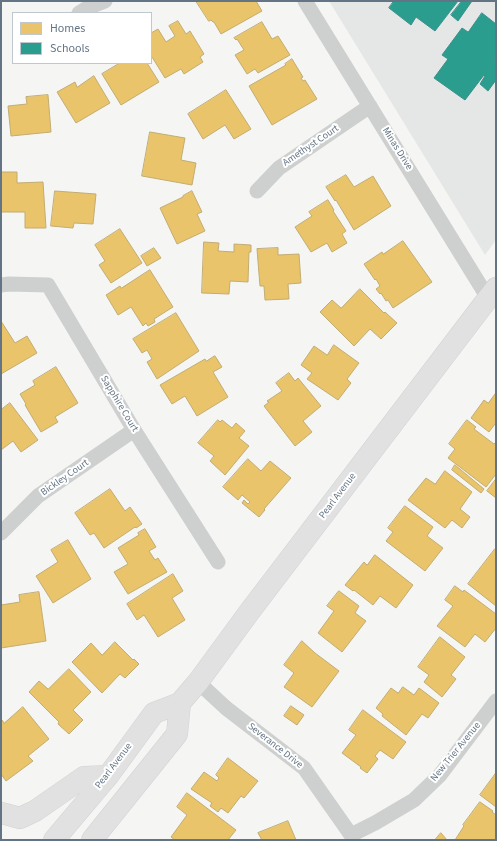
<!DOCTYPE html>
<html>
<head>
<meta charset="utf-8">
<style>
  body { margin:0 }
  #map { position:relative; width:497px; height:841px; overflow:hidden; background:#f5f5f3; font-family:"Source Sans 3",sans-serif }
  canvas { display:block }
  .frame { position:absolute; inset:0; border:2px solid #637485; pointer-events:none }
  .legend { position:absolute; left:12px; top:12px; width:140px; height:52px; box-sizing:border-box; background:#fff; border:1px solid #c1c7ce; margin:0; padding:5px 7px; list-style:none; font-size:12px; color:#637485 }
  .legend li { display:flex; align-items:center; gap:8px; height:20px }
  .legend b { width:20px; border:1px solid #c1c7ce }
</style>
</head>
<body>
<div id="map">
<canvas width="497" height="841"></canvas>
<div class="frame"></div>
<ul class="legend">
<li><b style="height:11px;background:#e9c46a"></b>Homes</li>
<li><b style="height:11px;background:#2a9d8f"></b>Schools</li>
</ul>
</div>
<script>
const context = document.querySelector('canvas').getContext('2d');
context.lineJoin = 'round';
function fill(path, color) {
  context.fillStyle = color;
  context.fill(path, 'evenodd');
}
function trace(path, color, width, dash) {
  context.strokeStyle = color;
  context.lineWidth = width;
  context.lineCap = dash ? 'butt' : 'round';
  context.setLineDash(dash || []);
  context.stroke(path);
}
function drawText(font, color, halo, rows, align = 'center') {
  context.font = font + ' "Source Sans 3",sans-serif';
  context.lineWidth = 4;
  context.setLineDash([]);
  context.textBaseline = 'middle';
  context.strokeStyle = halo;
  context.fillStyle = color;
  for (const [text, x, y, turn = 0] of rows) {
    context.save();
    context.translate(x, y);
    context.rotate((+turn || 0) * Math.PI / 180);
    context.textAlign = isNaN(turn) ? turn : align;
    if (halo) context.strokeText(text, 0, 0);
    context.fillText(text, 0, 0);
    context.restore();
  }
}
fill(new Path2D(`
  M 329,1 L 496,1 L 496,240 L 485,255 Z`), '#e5e7e6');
const homes = new Path2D(`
  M 196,1 L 256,1 L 262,11 L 221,34 L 214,22 L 213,22 L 211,20 L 209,21 Z
  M 178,21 L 186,34 L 190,31 L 204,54 L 200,57 L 203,62 L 184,74 L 181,69 L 165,78 L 152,57 L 151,58 L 151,33 L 158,29 L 166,42 L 175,36 L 169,26 Z
  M 262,22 L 272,39 L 278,36 L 290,55 L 258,73 L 255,69 L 247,74 L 235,55 L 244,50 L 237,39 L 236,40 L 234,38 Z
  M 292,59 L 303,77 L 301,78 L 303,81 L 305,80 L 317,99 L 272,125 L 249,86 L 286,65 L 285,64 Z
  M 120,63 L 147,63 L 159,82 L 121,105 L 102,74 Z
  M 94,76 L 110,103 L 76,123 L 57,92 L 75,82 L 77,87 Z
  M 226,90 L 251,129 L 234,139 L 225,125 L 203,139 L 188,114 Z
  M 48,95 L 51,132 L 11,136 L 8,106 L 27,104 L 26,97 Z
  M 150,132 L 185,138 L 181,160 L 196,163 L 192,185 L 142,176 Z
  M 1,172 L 17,172 L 17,183 L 43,182 L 46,228 L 25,228 L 25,212 L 1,212 Z
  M 346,175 L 354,187 L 373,176 L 391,206 L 354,230 L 336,200 L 335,201 L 326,187 Z
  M 55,191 L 96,194 L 93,224 L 74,223 L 73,228 L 51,226 Z
  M 192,191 L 202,212 L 197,214 L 205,231 L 177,244 L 160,208 L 183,197 L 183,196 Z
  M 328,200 L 334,210 L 333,211 L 346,231 L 342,234 L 347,243 L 332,252 L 327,243 L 311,252 L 295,227 L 312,216 L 309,212 Z
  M 120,229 L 142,263 L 111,283 L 99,265 L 105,261 L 95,245 Z
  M 403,241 L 432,282 L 393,308 L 388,300 L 386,301 L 381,293 L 380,294 L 376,289 L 380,286 L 376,279 L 375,280 L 364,264 L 382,252 L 383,254 Z
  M 204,242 L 219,243 L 218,251 L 234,252 L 234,244 L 251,245 L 251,252 L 249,252 L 248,282 L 230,281 L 229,294 L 202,293 Z
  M 154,248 L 161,258 L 147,266 L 141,256 Z
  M 278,248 L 278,255 L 299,254 L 301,283 L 288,284 L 289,299 L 265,300 L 264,286 L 260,286 L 257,249 Z
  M 150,270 L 173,307 L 154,319 L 155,322 L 148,326 L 146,323 L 143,326 L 131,307 L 118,315 L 106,295 L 120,286 L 121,288 Z
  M 360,289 L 384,313 L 385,312 L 397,323 L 381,339 L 370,329 L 354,346 L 320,312 L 332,300 L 341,308 Z
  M 176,313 L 199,351 L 157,379 L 147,362 L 152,359 L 147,350 L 142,353 L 133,339 Z
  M 1,321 L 15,343 L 27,336 L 37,353 L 1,374 Z
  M 334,345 L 359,363 L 347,379 L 351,383 L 338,400 L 307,379 L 312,373 L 301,365 L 314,346 L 327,355 Z
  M 215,356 L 222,367 L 213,372 L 228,397 L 197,416 L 185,396 L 172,404 L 160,385 L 205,359 L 206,361 Z
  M 56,367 L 78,403 L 55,417 L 58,422 L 41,432 L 25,405 L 26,404 L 20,394 L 35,385 L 33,381 Z
  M 289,373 L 295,381 L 298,378 L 321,406 L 303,421 L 312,432 L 295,446 L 264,406 L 269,402 L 267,401 L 282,391 L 276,383 Z
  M 496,393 L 496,424 L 495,424 L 489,432 L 471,418 L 484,400 L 488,403 Z
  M 10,403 L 38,440 L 21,452 L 13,441 L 1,450 L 1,410 Z
  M 218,420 L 220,422 L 222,420 L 232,428 L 236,423 L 245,431 L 239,438 L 249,446 L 225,475 L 210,461 L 214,456 L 198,443 Z
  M 467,420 L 476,427 L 474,429 L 494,444 L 496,442 L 496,474 L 486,487 L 448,458 L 455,449 L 449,444 Z
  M 248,459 L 261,471 L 270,461 L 291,478 L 264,509 L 265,510 L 259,517 L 242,503 L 244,500 L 248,504 L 250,502 L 242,495 L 238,500 L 223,487 Z
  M 455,465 L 484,489 L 481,493 L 452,470 Z
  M 445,471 L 472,492 L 460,509 L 470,517 L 462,528 L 452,520 L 445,528 L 408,500 L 426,478 L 435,484 Z
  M 496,479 L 496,498 L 487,491 Z
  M 110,489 L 125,511 L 130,507 L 142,524 L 136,528 L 135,527 L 104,548 L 94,533 L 90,535 L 75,513 Z
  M 405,506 L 433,527 L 427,536 L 443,548 L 425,571 L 386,541 L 393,532 L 388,528 Z
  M 145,529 L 156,547 L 149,551 L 155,560 L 158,558 L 167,572 L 128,594 L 114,572 L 128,564 L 118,548 L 139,535 L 138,533 Z
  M 68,540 L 91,579 L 53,603 L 36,576 L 58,562 L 51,550 Z
  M 495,549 L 496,549 L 496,606 L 468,584 Z
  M 375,555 L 413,585 L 396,608 L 380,596 L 373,605 L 354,590 L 353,591 L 345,585 L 364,562 L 367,565 Z
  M 173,574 L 183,591 L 172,598 L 185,620 L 158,637 L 144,615 L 137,620 L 127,604 Z
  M 455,586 L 463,592 L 464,590 L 496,614 L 496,628 L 485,642 L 475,634 L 465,647 L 437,626 L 453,606 L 445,600 Z
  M 339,591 L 359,606 L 355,613 L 366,621 L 342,652 L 318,633 L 334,611 L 327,606 Z
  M 39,592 L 46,641 L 1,648 L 1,605 L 20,602 L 19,595 Z
  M 440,637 L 465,657 L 451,675 L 456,679 L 442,697 L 424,682 L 429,675 L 418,667 Z
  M 302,641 L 315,653 L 339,671 L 312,707 L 284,687 L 294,673 L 284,665 Z
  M 115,642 L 133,660 L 134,659 L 139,664 L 125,678 L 120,674 L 102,693 L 72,662 L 91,643 L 102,655 Z
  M 69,669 L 91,692 L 73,710 L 83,720 L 69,734 L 58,724 L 59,722 L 29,692 L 39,681 L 48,689 Z
  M 403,687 L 414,695 L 419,688 L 439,703 L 428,718 L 422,714 L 406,735 L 382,716 L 383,714 L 376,708 L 391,688 L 398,693 Z
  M 291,706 L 304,715 L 297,725 L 284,716 Z
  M 23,707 L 49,739 L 28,756 L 33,761 L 6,781 L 1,774 L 1,721 L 2,720 L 4,723 Z
  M 363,710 L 406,742 L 393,759 L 380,750 L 375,756 L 378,759 L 367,773 L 360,768 L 361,767 L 342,753 L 356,735 L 349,730 Z
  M 228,758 L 258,781 L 244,798 L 241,796 L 228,813 L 221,808 L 218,812 L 210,806 L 212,803 L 191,789 L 204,772 L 217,781 L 219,778 L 216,775 Z
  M 496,773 L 496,807 L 480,795 Z
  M 187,793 L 236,830 L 228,840 L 175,840 L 171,837 L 187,815 L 177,807 Z
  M 480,802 L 493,811 L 492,812 L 496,815 L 496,840 L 455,840 L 464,826 L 463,825 Z
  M 288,821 L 296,840 L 262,840 L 258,833 Z
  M 441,833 L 447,840 L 435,840 Z`);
fill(homes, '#e9c46a');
trace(homes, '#c1ac72', 1);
const schools = new Path2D(`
  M 394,1 L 458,1 L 435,31 L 416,17 L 411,25 L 389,8 Z
  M 462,1 L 472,1 L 458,21 L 451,15 Z
  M 482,13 L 496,24 L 496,59 L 494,62 L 496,62 L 496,80 L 488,91 L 480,84 L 485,76 L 484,75 L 465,100 L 434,78 L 448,59 L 442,55 L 462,28 L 468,32 Z`);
fill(schools, '#2a9d8f');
trace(schools, '#3b918c', 1);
const secondary = new Path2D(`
  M 1,813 L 20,818 L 35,811 L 84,777 L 108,776
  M 54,840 L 108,776 L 154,713 L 180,703 L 198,682 L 250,611 L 496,288
  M 92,840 L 177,734 L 180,703`);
trace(secondary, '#d0d2d3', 22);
trace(new Path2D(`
  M 305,1 L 488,298
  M 79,13 L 87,8 L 105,1
  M 257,191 L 279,168 L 370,106
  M 1,285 L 9,284 L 48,285 L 134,430 L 218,562
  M 1,533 L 38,496 L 134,430
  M 198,682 L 226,708 L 304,768 L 351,835 L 353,840
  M 351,835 L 375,823 L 414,800 L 440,775 L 496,701`), '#ced0d0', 15);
trace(secondary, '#e1e1e2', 21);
drawText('10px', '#637485', '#fff', [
  ["Amethyst Court",311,146,-34],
  ["Minas Drive",397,149,58],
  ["Sapphire Court",119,404,59],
  ["Bickley Court",65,478,-35],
  ["Pearl Avenue",338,496,-53],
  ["Severance Drive",275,746,38],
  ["New Trier Avenue",456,752,-51],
  ["Pearl Avenue",114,766,-53]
]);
</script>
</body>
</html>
